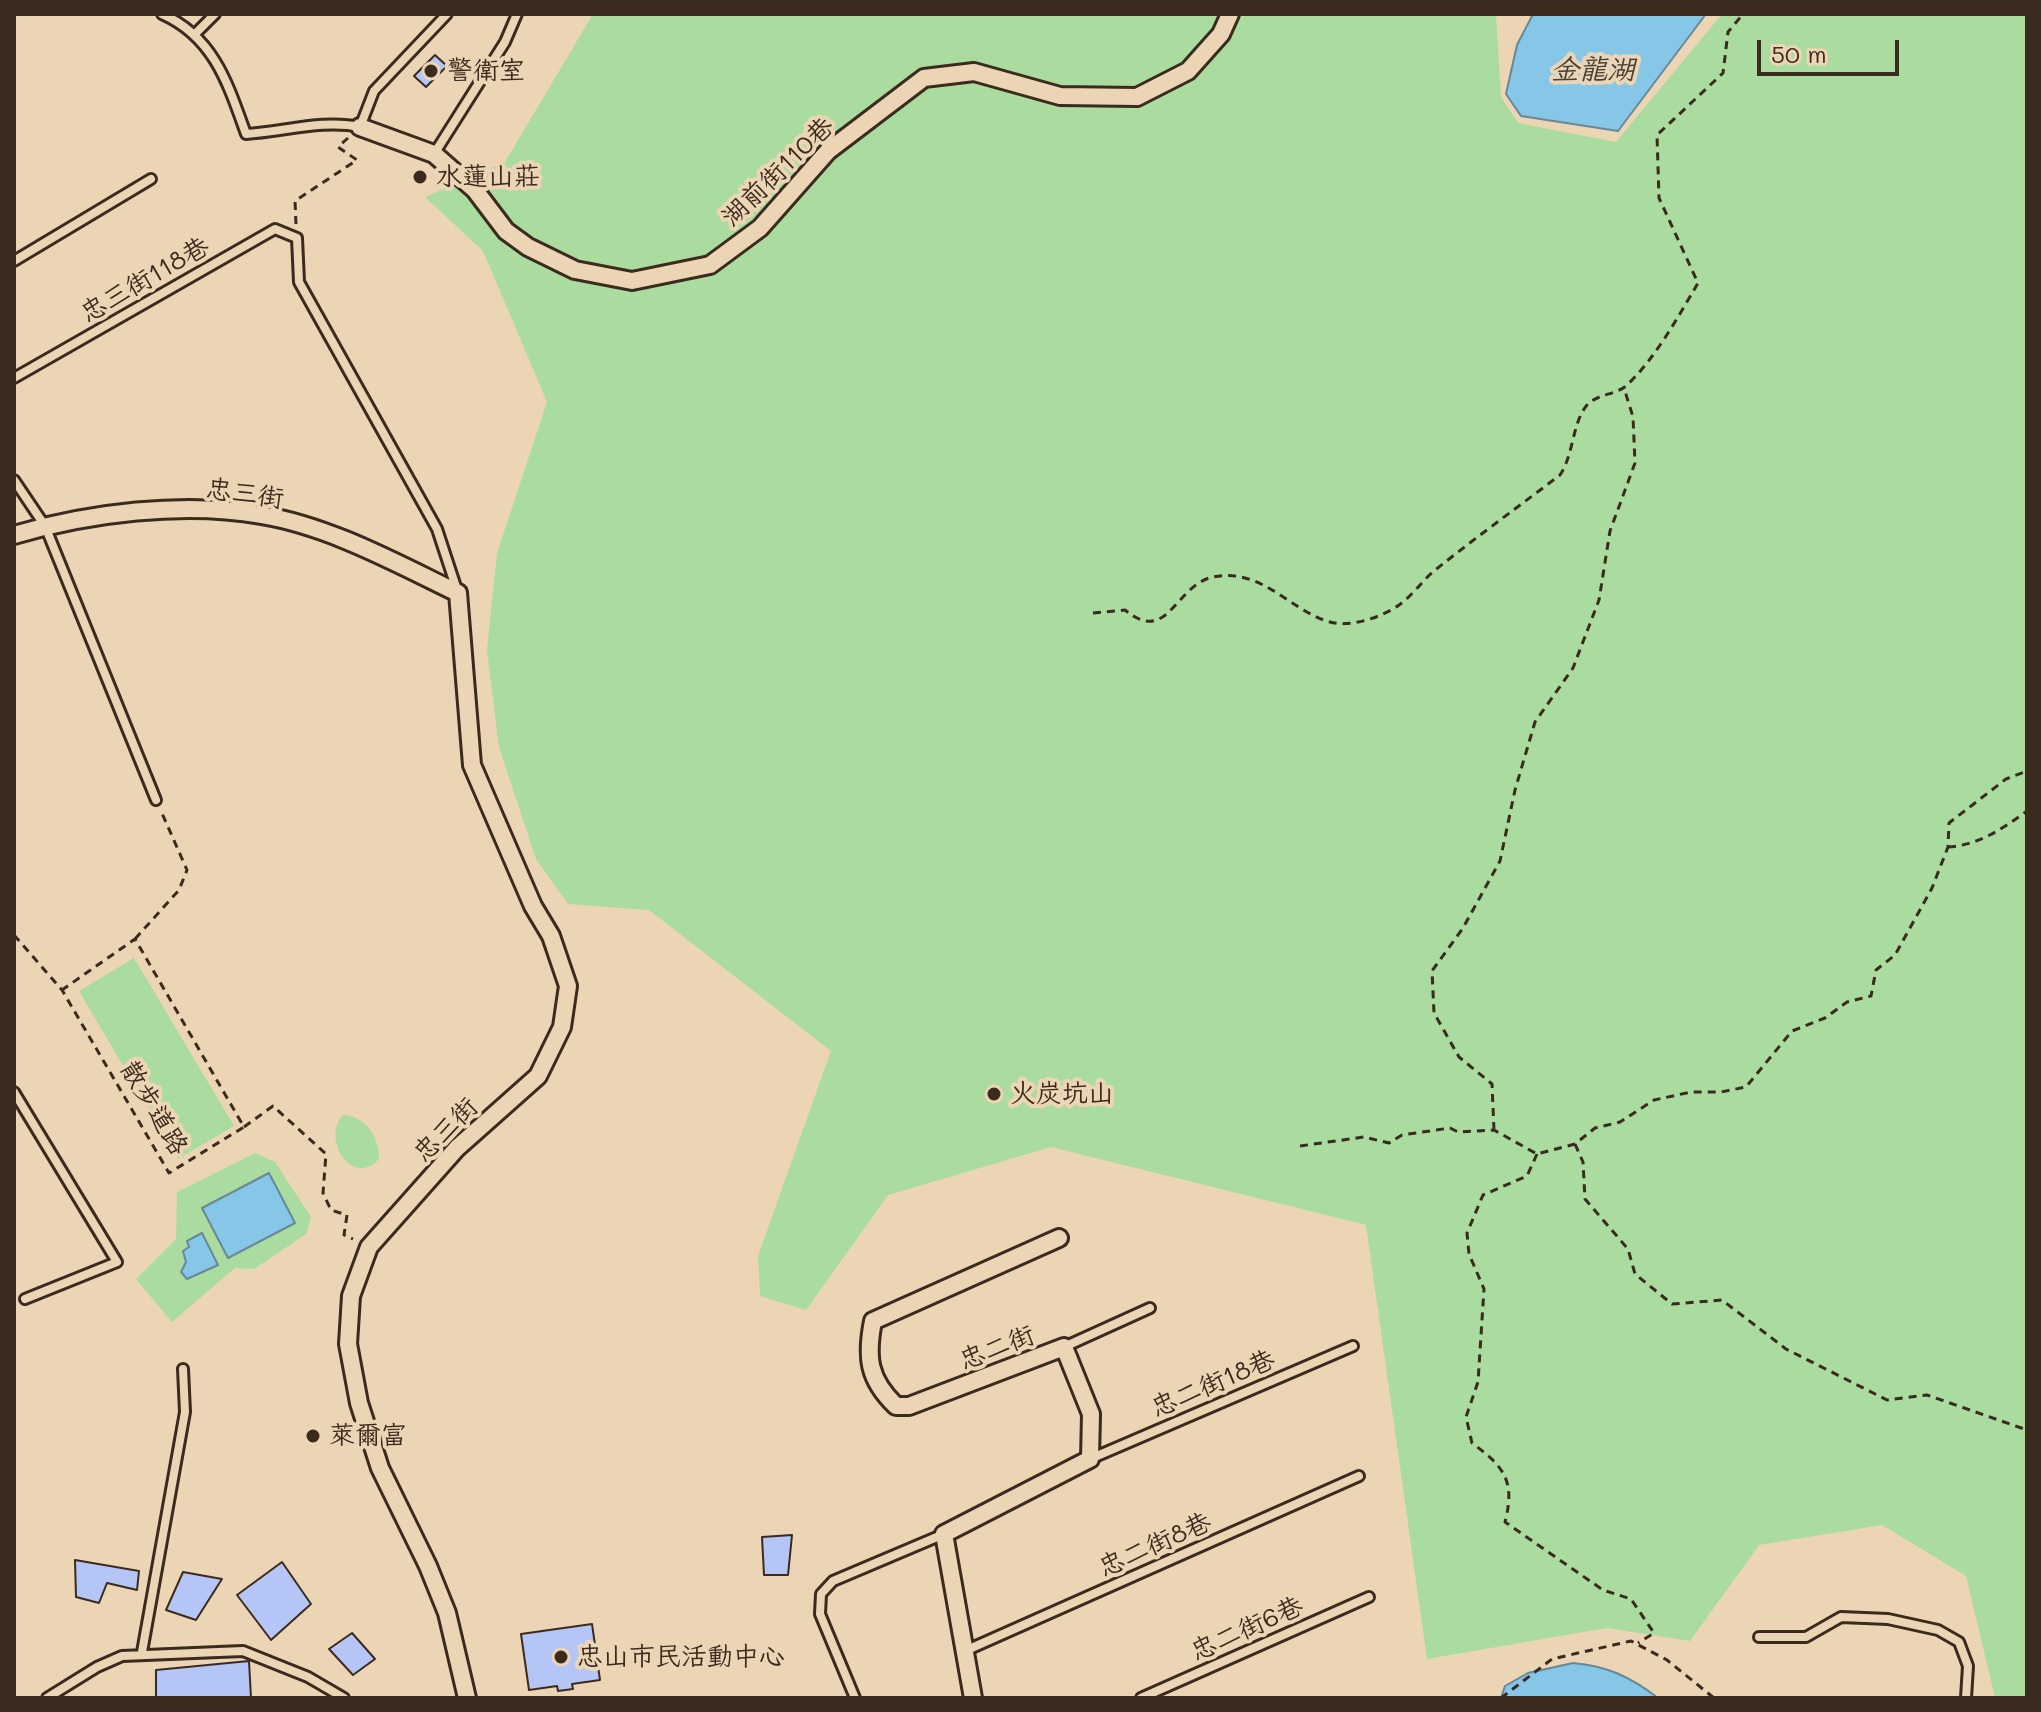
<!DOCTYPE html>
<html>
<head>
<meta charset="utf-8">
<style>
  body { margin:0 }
  #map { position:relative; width:2041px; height:1712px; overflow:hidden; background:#ecd5b4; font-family:Mali,sans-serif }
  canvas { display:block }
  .frame { position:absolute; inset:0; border:16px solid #3b2a1e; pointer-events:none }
  .scale { position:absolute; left:1757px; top:40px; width:142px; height:36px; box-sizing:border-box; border:4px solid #3b2a1e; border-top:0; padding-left:10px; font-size:24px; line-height:28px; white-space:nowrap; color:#3b2a1e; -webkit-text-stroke:6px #ecd5b4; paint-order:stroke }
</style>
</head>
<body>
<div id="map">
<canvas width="2041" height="1712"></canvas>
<div class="frame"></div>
<div class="scale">50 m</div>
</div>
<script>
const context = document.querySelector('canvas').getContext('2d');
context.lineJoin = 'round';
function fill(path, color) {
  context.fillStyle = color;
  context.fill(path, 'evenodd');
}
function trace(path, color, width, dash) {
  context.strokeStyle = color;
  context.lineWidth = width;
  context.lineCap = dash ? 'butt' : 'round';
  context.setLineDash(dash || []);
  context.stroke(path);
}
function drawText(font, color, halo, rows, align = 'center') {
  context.font = font + ' Mali,"LXGW WenKai TC",sans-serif';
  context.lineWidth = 8;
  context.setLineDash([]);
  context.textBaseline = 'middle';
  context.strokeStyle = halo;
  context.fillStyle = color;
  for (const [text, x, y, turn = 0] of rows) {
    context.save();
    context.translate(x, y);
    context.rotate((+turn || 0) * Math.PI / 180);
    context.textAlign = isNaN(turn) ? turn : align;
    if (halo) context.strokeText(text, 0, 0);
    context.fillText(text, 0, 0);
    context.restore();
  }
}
fill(new Path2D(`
  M 593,14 L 1496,14 L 1501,97 L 1518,123 L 1616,142 L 1722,14 L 2027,14 L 2027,1698 L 1995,1698 L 1966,1576 L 1882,1525 L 1759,1545 L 1690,1641 L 1607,1628 L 1427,1659 L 1366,1225 L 1051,1147 L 888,1195 L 806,1310 L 760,1296 L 758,1256 L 831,1051 L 649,910 L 568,904 L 536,859 L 499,747 L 487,650 L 497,553 L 547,402 L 483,251 L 425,197 L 505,162 Z
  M 134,958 L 234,1126 L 178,1159 L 79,991 Z
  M 343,1115 C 366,1116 379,1137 379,1159 C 351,1189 321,1137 343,1115 Z
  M 255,1153 L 275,1162 L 311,1217 L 306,1234 L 254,1269 L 235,1268 L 172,1322 L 136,1279 L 176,1239 L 177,1192 Z`), '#a9dc9e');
const water = new Path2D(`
  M 1533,14 L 1706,14 L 1618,131 L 1521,116 L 1506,94 L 1517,45 Z
  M 269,1173 L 295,1223 L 228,1258 L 202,1208 Z
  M 202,1233 L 218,1265 L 187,1279 L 181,1272 L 186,1262 L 183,1251 L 189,1247 L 187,1241 Z
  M 1573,1663 C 1607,1666 1631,1677 1658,1698 L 1501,1698 L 1505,1686 L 1528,1673 Z`);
fill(water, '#86c6e7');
trace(water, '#688897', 2);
const building = new Path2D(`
  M 435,55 L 447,66 L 426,87 L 414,76 Z
  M 792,1535 L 788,1575 L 764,1575 L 762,1537 Z
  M 75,1560 L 139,1571 L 137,1590 L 107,1583 L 99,1603 L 76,1597 Z
  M 282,1562 L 311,1604 L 271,1640 L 237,1595 Z
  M 183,1572 L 222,1579 L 196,1620 L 166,1610 Z
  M 592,1624 L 600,1680 L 572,1684 L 573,1689 L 558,1691 L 557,1686 L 529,1690 L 521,1634 Z
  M 352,1633 L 375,1659 L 353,1675 L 329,1649 Z
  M 249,1661 L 251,1698 L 156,1698 L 156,1670 Z`);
fill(building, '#b5c5f5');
trace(building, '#3b2a1e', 2);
const lane = new Path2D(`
  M 162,14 C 214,37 228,84 246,134 C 283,132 323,119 360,127 L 374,91 L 447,14
  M 195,34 L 215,14
  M 434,154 L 505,42 L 517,14
  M 14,261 L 151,179
  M 14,378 L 275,229 L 297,238 L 299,282 L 437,529 L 458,593
  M 14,480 L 45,526 L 156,800
  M 14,1092 L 117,1262 L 25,1299
  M 1064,1347 L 1150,1308
  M 1090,1459 L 1353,1346
  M 1759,1637 L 1806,1637 L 1841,1617 L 1888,1619 L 1938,1630 L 1959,1642 L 1968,1666 L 1966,1698
  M 967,1650 L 1359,1476
  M 142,1652 L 185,1412 L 183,1369
  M 47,1698 L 97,1667 L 122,1656 L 243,1651 L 308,1677 L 344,1698
  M 855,1698 L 820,1614 L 821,1594 L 833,1581 L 944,1534
  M 1141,1698 L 1369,1597`);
const street = new Path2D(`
  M 360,127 L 434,154 L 475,190 L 506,231 L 528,247 L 575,270 L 632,281 L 710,265 L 760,228 L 828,151 L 924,78 L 974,72 L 1060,96 L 1137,97 L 1188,71 L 1221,34 L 1230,14
  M 14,535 C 88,513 184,501 261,515 C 329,526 396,563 458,593 L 472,765 L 533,906 L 551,936 L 568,986 L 562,1027 L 538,1076 L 457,1148 L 369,1247 L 351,1296 L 348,1344 L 359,1403 L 380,1468 L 428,1566 L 447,1613 L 467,1698
  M 973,1698 L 944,1534 L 1090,1459 L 1091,1414 L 1064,1347 L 909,1406 L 896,1406 C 868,1379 866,1357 873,1321 L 1059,1238`);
trace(lane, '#3b2a1e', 14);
trace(street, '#3b2a1e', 22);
trace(new Path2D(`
  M 296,224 L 295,201 L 357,160 L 338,147 L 348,138
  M 1093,613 L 1125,610 C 1168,646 1175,585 1213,577 C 1262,567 1290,611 1330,622 C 1349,628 1383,617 1399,605 C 1412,596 1422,581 1434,571 C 1475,538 1518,507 1560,475 C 1574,454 1572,423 1587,405 C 1597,394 1615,395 1626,386 C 1655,359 1678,317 1698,283 L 1659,198 L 1657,135 L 1723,73 L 1728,32 L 1743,14
  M 1948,847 C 1979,845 2002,829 2027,811
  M 14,935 L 62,990 L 169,1173 L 244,1127 L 135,939 L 62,990
  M 135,939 L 179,890 L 187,870 L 161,811
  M 244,1127 L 273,1106 L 326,1154 L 323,1193 L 331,1210 L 347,1215 L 344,1235 L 353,1239
  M 1494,1130 L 1492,1084 L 1459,1057 L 1434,1013 L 1432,971 L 1463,928 L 1500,861 L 1515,790 L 1535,722 L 1573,668 L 1599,600 L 1610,531 L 1635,463 L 1633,417 L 1624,388
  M 1575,1144 L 1583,1162 L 1585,1199 L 1628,1249 L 1635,1274 L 1672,1304 L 1722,1300 L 1786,1349 L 1887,1400 L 1927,1395 L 2027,1430
  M 1300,1146 L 1364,1137 L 1389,1143 L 1402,1135 L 1450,1128 L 1458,1132 L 1494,1130 L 1537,1154 L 1575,1144 L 1595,1128 L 1620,1122 L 1654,1100 L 1691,1092 L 1721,1092 L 1746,1087 L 1792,1031 L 1825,1018 L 1847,1002 L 1871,996 L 1876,970 L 1895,955 L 1932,888 L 1948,847 L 1949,823 L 2006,779 L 2027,771
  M 1537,1154 L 1527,1176 L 1483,1195 L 1467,1233 L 1469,1254 L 1484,1289 L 1478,1382 L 1466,1417 L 1472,1443 C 1503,1466 1516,1480 1505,1522 L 1603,1590 L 1631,1599 L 1654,1633 L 1638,1643
  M 1501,1698 L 1552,1659 L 1631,1641 L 1667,1660 L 1714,1698`), '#3b2a1e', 3, [8, 6]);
trace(lane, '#ecd5b4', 8);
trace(street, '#ecd5b4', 16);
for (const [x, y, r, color] of [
  [431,71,8,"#3b2a1e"],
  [420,177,8,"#3b2a1e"],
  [994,1094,8,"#3b2a1e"],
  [313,1436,8,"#3b2a1e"],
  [561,1657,8,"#3b2a1e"]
]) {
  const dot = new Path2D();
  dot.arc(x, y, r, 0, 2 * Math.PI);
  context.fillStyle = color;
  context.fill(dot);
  trace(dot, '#ecd5b4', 3);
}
drawText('26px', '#3b2a1e', '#ecd5b4', [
  ["警衛室",447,71],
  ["水蓮山莊",436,177],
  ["火炭坑山",1010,1094],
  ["萊爾富",329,1436],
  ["忠山市民活動中心",577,1657]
], 'left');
drawText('26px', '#3b2a1e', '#ecd5b4', [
  ["湖前街110巷",778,172,-44],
  ["忠三街118巷",145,280,-30],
  ["忠三街",245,494,8],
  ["散步道路",154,1108,59],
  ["忠三街",446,1130,-45],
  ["忠二街",997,1348,-21],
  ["忠二街18巷",1213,1384,-23],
  ["忠二街8巷",1155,1545,-24],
  ["忠二街6巷",1247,1629,-24]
]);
drawText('italic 28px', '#46413c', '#ecd5b4', [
  ["金龍湖",1593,70]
]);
</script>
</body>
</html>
